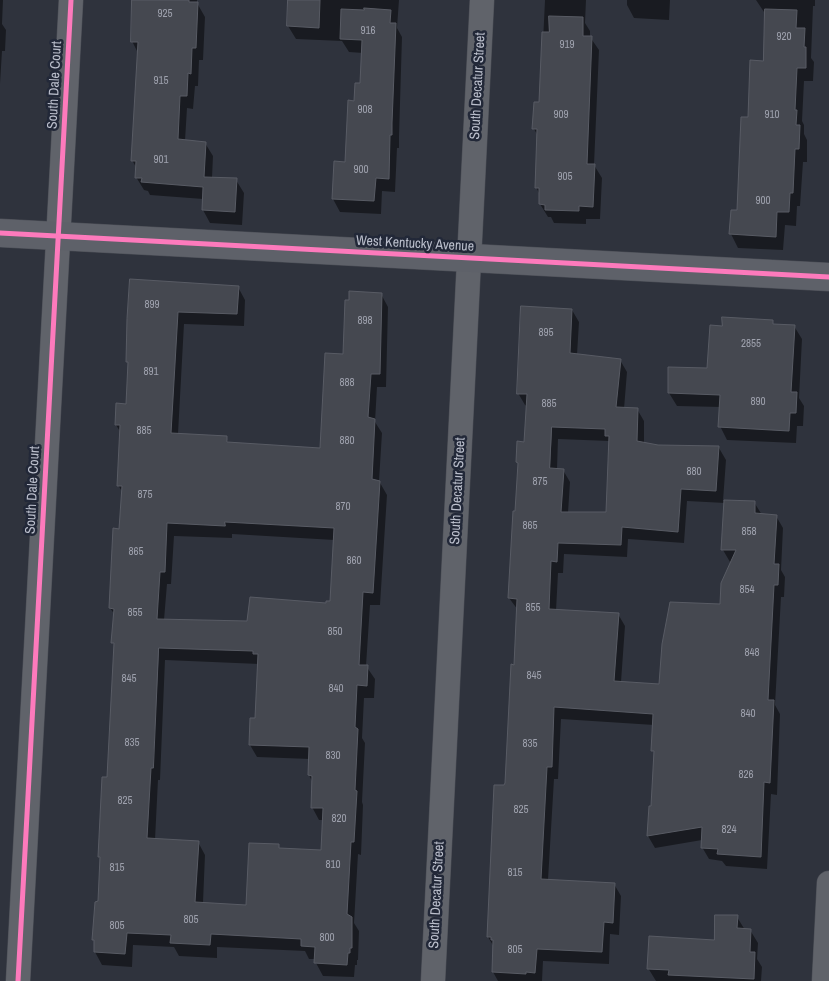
<!DOCTYPE html>
<html>
<head>
<meta charset="utf-8">
<style>
	body { margin:0 }
	canvas { display:block; background:#2f333d }
</style>
</head>
<body>
<canvas width="829" height="981"></canvas>
<script>
const g = document.querySelector('canvas').getContext('2d');
g.lineJoin = 'round';
function fill(path, color) { g.fillStyle = color; g.fill(path, 'evenodd'); }
function strokePath(path, color, width, dash) { g.strokeStyle = color; g.lineWidth = width; g.lineCap = dash ? 'butt' : 'round'; g.setLineDash(dash || []); g.stroke(path); }
function label(font, color, halo, rows, align = 'center') {
  g.font = font + ' "Archivo Narrow",sans-serif'; g.lineWidth = 5; g.setLineDash([]); g.textBaseline = 'middle'; g.strokeStyle = halo; g.fillStyle = color; for (const [text, x, y, turn = 0] of rows) {
    g.save(); g.translate(x, y); g.rotate((+turn || 0) * Math.PI / 180); g.textAlign = isNaN(turn) ? turn : align; if (halo) g.strokeText(text, 0, 0); g.fillText(text, 0, 0); g.restore();
  }
}
fill(new Path2D(`
	M0 0H3L2 24 6 30 5 51H2L0 84Z
	M133 0H197V3L205 17 203 60H199L198 86H195L193 109 187 108 185 141 205 143 213 156 212 178 236 180 244 193 242 225 210 223 203 210V199L150 195 148 191 144 190 136 177 137 169 132 160 138 53 132 41Z
	M289 0H399L397 28 402 37 399 137V148H397L395 192 382 191 381 214 340 212 333 199 335 163H346L355 102 361 84 363 53 349 52 342 41 296 39 288 26Z
	M545 0H586L585 23 590 31V37L599 50 594 165 602 178 600 219H586V224L554 223 551 217H548L540 204V195L536 187 538 136 534 129 540 104Z
	M627 0H670L669 20 634 18 627 5Z
	M756 0H815V6H813L811 58 814 62 813 81H804L802 121 804 125V134L807 140V162H803L800 206H797L796 226 785 225 783 250 738 248 731 234 738 211 749 118 764 62 766 15Z
	M238 287 245 300 244 326 184 324 178 434 226 438 229 443 321 449 345 355 381 294 388 307 386 387H377L375 422 382 433 379 481 387 495 380 605H370L366 666 375 679 374 698H364L362 738 365 743 362 802 363 805 361 855 358 854 354 923 359 931 358 960H357V965H355L354 977 323 976 316 963V959H309L305 951 217 947V958L179 956 174 947 133 945 132 967 102 965 95 952V943L94 939 99 902 101 860 99 857 108 778 115 647 113 642 115 615 110 608 121 530 123 493 118 485 121 433 116 425 127 405 129 364 128 362V319ZM232 534 334 540 331 602 248 622 164 620 167 584H171L174 536 232 538ZM165 660 259 664 256 719 250 745 257 757 310 759 309 775 313 783 312 807 319 820H324L322 851 280 849 278 845 247 906 203 903 205 855 198 842 155 840 158 780H160Z
	M572 310 579 322 577 355 620 360 627 372 624 409H637L644 421V444L658 446 719 448 726 460 723 501 754 502 762 515 776 516 783 528 781 570 785 577 784 597H781L775 705 780 714 777 795 771 794 767 869 726 866 722 861 709 859 702 847V840L655 848 648 836 650 808H652L655 754 653 750 654 725 561 719 558 779H554L548 880 614 884 621 896 619 935 610 934 609 964 543 961 542 981H498L493 972 494 947 488 937 504 786 506 784 515 666 518 610 509 598 516 513 519 465 517 462 526 443 527 406 525 405 518 393ZM558 439 609 441 607 514 568 513 570 482 563 470 557 469ZM687 501 725 503 723 550 730 562H732L721 605 661 685 621 682 625 626 618 614 556 611 558 573H563L564 554 627 557 628 539 684 543Z
	M772 322 774 325 794 326 802 339 799 398 804 406 803 426H797L796 443 727 440 720 426 721 407 677 406 669 393 708 370 723 327Z
	M737 917 745 930H750L758 943 757 959 762 967 761 981H656L648 968 715 941Z`), '#0007');
const building = new Path2D(`
	M132 0H189V2H198L196 48H192L191 74 188 73 187 96H180L178 139 206 142 204 177 237 178 235 212 202 210 203 187 141 182 142 178H135L136 161H131L138 42H131Z
	M288 0H320L319 28 287 26Z
	M364 8 391 10 390 23H396L392 123V135H390L389 179 376 178 374 201 332 199 334 161 345 162 348 100 354 101 355 83H360L362 40 340 39 341 9 364 10Z
	M765 9 797 10 796 28H805L804 47H806V68H797L795 110H797L796 125H800L799 149H795L793 193H790L789 212H777L776 237 729 234 731 210H737L741 117H748L750 60 763 61Z
	M549 16 583 17V36H592L587 164H595L593 207 579 206V211L545 210V205L539 204V188H535L537 129H532L534 102H539L542 32H549Z
	M130 279 239 286 237 314 178 312 171 433 227 436V442L320 448 325 353 343 354 345 300H349V291L382 293 380 374H371L368 417 375 419 372 479 380 481 373 593 363 592 359 665H368L367 686 357 685 355 727 358 729 355 790 357 791 354 842H351L347 914 352 917V948H350V953H348L347 965 314 963 315 947 301 946V939L211 934 210 945 170 943 171 935 127 933 125 954 94 952V940H92L95 902 98 901 100 857H98L102 777H107L114 643H111L114 609 109 608 113 528 119 529 122 486H117L120 425H115L116 403 126 404 128 362H126L127 319ZM225 522 334 528 330 601H326V603L250 597 247 621 157 619 160 572H165L167 523 225 526ZM159 648 253 651V654H258L255 718H250L249 745 309 747 308 775 312 776 311 808H323L321 850 279 848V844L249 843 246 905 195 902 199 841 147 838 151 768H153Z
	M521 306 572 309 570 353 621 359 616 407 638 408 637 441 658 445 719 446 716 491 681 489 678 532 622 527 621 545 558 543 557 562 551 561 549 609 619 613 614 681 659 684 662 644 670 602 720 604 721 583 736 550H721L724 500 755 501V513L777 515 774 564H779L778 585H774L768 700H774L770 783 764 782 761 857 717 854 718 849 701 848 702 827 647 836 649 806H651L654 751H651L653 714 554 707 552 767H547L541 879 615 883 613 923 604 922 602 952 537 949 535 973 526 972V974L492 972 493 940H491V937H487L494 785H504L505 783 511 664 514 665 517 599 508 598 513 511H515L518 463 516 462 517 441 524 442 527 394H517ZM552 427 605 429V436H609L606 512H561L564 469 550 468Z
	M722 317 773 320V324L795 325 791 392H797L796 413H790L789 431 718 427 720 395 668 393V367L707 368 710 325 722 326Z
	M715 915H738L737 928 751 929 750 952H755L754 979 668 975 669 970 647 969 649 936 714 940Z`);
fill(building, '#454850');
strokePath(building, '#585b64', 1);
const street = new Path2D(`
	M18 981 71 0
	M433 981 482 0
	M824 981 829 883`);
const secondary = new Path2D(`
	M0 233 829 277`);
strokePath(street, '#4b4e56', 25);
strokePath(secondary, '#4b4e56', 29);
strokePath(street, '#60636a', 24);
strokePath(secondary, '#5e6169', 28);
strokePath(new Path2D(`
	M0 233 829 277
	M18 981 71 0`), '#fd7abc', 5);
label('11px', '#9ea1ad', null, [
	["925",165,14],
	["916",368,31],
	["920",784,37],
	["919",567,45],
	["915",161,81],
	["908",365,110],
	["909",561,115],
	["910",772,115],
	["901",161,160],
	["900",361,170],
	["905",565,177],
	["900",763,201],
	["899",152,305],
	["898",365,321],
	["895",546,333],
	["2855",751,344],
	["891",151,372],
	["888",347,383],
	["890",758,402],
	["885",549,404],
	["885",144,431],
	["880",347,441],
	["880",694,472],
	["875",540,482],
	["875",145,495],
	["870",343,507],
	["865",530,526],
	["858",749,532],
	["865",136,552],
	["860",354,561],
	["854",747,590],
	["855",533,608],
	["855",135,613],
	["850",335,632],
	["848",752,653],
	["845",534,676],
	["845",129,679],
	["840",336,689],
	["840",748,714],
	["835",132,743],
	["835",530,744],
	["830",333,756],
	["826",746,775],
	["825",125,801],
	["825",521,810],
	["820",339,819],
	["824",729,830],
	["810",333,865],
	["815",117,868],
	["815",515,873],
	["805",191,920],
	["805",117,926],
	["800",327,938],
	["805",515,950]
]);
label('14px', '#bbbfcc', '#222838', [
	["South Dale Court",55,85,-87],
	["South Decatur Street",478,86,-87],
	["West Kentucky Avenue",415,244,3],
	["South Dale Court",33,490,-87],
	["South Decatur Street",458,491,-87],
	["South Decatur Street",437,895,-87]
]);
</script>
</body>
</html>
